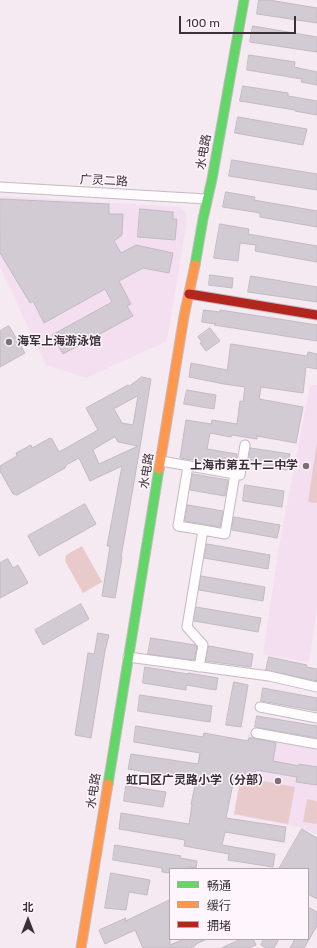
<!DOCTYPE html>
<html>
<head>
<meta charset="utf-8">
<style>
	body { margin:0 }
	#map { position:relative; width:317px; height:948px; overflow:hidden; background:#f5e9f2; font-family:Rubik,"Noto Sans SC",sans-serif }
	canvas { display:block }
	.legend { position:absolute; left:169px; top:868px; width:140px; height:72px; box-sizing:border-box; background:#fff5fd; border:1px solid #b0a7ae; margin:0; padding:5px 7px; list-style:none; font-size:12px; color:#3a3138 }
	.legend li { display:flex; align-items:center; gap:8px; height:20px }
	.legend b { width:20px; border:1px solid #b0a7ae }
	.north { position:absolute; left:8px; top:900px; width:40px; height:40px; -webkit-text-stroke:3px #fff5fd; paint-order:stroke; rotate:0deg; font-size:11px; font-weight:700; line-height:16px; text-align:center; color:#3a3138 }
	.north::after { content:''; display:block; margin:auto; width:14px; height:18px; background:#3a3138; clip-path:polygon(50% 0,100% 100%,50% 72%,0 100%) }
	.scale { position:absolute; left:179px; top:16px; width:117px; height:18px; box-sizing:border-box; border:2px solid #3a3138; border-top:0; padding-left:5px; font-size:12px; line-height:14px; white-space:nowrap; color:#3a3138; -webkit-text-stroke:3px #fff5fd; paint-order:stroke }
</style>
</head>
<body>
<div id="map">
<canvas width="317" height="948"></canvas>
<ul class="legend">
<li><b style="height:5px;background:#63d668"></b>畅通</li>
<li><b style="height:5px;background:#ff974d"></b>缓行</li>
<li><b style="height:5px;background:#b3261e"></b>拥堵</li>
</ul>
<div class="north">北</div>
<div class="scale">100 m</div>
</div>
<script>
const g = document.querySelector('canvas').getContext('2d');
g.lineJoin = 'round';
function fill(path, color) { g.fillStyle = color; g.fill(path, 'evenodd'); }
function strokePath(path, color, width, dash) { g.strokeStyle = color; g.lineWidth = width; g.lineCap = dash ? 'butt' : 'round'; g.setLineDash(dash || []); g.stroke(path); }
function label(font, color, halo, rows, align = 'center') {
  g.font = font + ' Rubik,"Noto Sans SC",sans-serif'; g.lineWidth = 3; g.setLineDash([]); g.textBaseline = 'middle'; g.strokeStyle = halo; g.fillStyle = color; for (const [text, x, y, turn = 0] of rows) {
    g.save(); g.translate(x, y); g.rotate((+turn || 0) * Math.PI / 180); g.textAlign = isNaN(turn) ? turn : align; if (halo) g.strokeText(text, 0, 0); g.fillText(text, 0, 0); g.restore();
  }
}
fill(new Path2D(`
	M0 196 179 207 185 212 187 220 167 341 86 378 46 365 0 267Z
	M310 385H317V607L309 662 263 654 279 546Z
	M248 734 317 747V832L316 834 298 827 233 815Z`), '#f4dff0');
fill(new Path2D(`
	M317 442V503L308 502Z
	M82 546 102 582 83 593 65 561 66 555Z
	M241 777 295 787 288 824 234 814Z
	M307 799 317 801V824L303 822Z`), '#e7cac9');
const building = new Path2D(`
	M259 0H269L317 8V23L257 14Z
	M253 26 317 37V52L250 42Z
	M249 55 295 62 294 67 317 72V85L301 82 302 79 247 70Z
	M243 86 288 93V96L317 101V115L295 111V110L240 101Z
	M238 117 307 129 303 145 235 133Z
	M232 160 317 174V190L229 176Z
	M226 192 255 197 254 200 317 211V227L260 217V213L223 207Z
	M0 199 109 204V214H123L122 235 114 241 121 253 136 245 173 253 169 273 143 268 119 281 131 304 127 306 133 316 63 354 52 335 112 302 105 289 44 323 33 301 30 303 0 253Z
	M140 209 173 212V219H177L175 240 138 237Z
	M220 224 249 229 248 234 317 246V262L255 251 256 245 240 243 238 261 214 258Z
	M210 275 233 278 232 288 209 285Z
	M251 276 317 287V302L248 292Z
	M204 310 220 312V310L317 325V341L214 325 216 324 202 322Z
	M9 326 25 353 0 367V331Z
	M210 328 220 341 206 351 200 343 202 342 198 337Z
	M231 344 307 356 308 352 317 354V369L306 367 303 393 261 387 259 399 303 407 296 443 257 436V439L232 435 231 437 210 433 207 449 237 454 235 467 180 458 186 420 211 424 212 420 237 424 240 401 243 402 245 387 224 384 189 377 191 363 227 370Z
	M142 377 151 379 139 453 121 557H122L115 598 102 596 110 546H107L122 466 90 481 79 458 66 465 65 468 17 495 13 494 0 471V466L17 456 16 453 31 445 32 448 50 438 52 439 59 452 98 430 86 408 128 385 129 386ZM138 396 133 425 122 423 114 409ZM115 437 118 442 138 446 99 464 93 450Z
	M187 390 216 395 214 409 184 404Z
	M251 448 290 454 287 470 248 464Z
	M193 474 228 480 225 496 190 490Z
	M245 485 284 491 282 507 243 501Z
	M85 504 96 524 39 556 28 536Z
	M188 505 223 511 220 527 185 521Z
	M234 517 280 525 277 538 232 530Z
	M207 544 270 555 268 569 204 558Z
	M8 559 13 568 18 565 28 583 0 598V563Z
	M201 576 265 587 263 601 199 590Z
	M81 604 89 619 43 645 35 630Z
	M196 607 261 618 258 632 194 621Z
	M98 633 109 635 105 651 91 738 75 735 88 653 94 654Z
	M151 638 195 645 197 647 194 660 148 654Z
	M209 646 253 654 251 667 206 661Z
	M269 657 307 665 306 667 317 669V681L266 670Z
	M145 667 188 674V673L218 678 216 690 186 685V690L143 683Z
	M234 682 248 685 241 727 226 725Z
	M263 688 317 698V711L261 701Z
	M140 695 212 706 210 722 138 711Z
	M257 716 317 726V738L255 727Z
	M136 726 203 737 204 733 248 741 249 738H253L276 743 273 761 299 766V764L317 767V785L296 782 297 777 256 770 254 777 235 774 226 818 286 827 284 842 225 832 222 845 275 854 273 867 228 860 229 854 184 846 185 840 119 829 121 813 189 824 192 805H191L196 780 128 769 131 754 198 764 200 753 134 742Z
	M126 786 166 792 163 807 124 801Z
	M302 829 317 838V899L308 894V869H279Z
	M115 845 181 856 180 858 197 861 196 868 188 867V869H170V873L162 872V868L113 860Z
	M111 873 150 880 147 895 129 892 126 910 105 908Z
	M170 900V945L184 939H207L196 944V945L191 948H143L135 930 105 944 99 930 126 918 125 921Z
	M308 907 317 912V926L304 948H290L295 939H308Z
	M241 939H253L256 945 248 948H222Z
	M264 939H279L274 948H266L261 945Z`);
fill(building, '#d2cbd3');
strokePath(building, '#c2bac3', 1);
const street = new Path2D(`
	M0 187 207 199
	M161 461 235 474
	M188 466 178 526 203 530
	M128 657 269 676 317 687
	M199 667 203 645 187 627 203 530 225 534 235 474 240 475 245 445
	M260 707 317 718
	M256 733 317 744`);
const fast = new Path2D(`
	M195 265 203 219 212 179 244 0
	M108 784 159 469`);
const slow = new Path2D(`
	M159 469 184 316 195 265
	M81 948 108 784`);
const jam = new Path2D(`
	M189 294 317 315`);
strokePath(street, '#c4bac2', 11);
strokePath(fast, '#c4bac2', 11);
strokePath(slow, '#c4bac2', 11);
strokePath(jam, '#c4bac2', 11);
strokePath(street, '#fefcfd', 9);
strokePath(fast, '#63d668', 9);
strokePath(slow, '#ff974d', 9);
strokePath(jam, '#b3261e', 9);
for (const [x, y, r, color] of [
	[9,342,4,"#7b7179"],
	[306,466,4,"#7b7179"],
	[278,781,4,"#7b7179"]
]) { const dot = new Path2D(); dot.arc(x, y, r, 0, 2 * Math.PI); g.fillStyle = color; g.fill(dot); strokePath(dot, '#fff5fd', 1.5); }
label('12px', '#3a3138', '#fff5fd', [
	["水电路",204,152,-80],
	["广灵二路",104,181,3],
	["水电路",147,471,-81],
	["水电路",94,791,-81]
]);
label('bold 12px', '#3a3138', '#fff5fd', [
	["海军上海游泳馆",17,342,"left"],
	["上海市第五十二中学",298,466],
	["虹口区广灵路小学（分部）",270,781]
], 'right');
</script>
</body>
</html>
